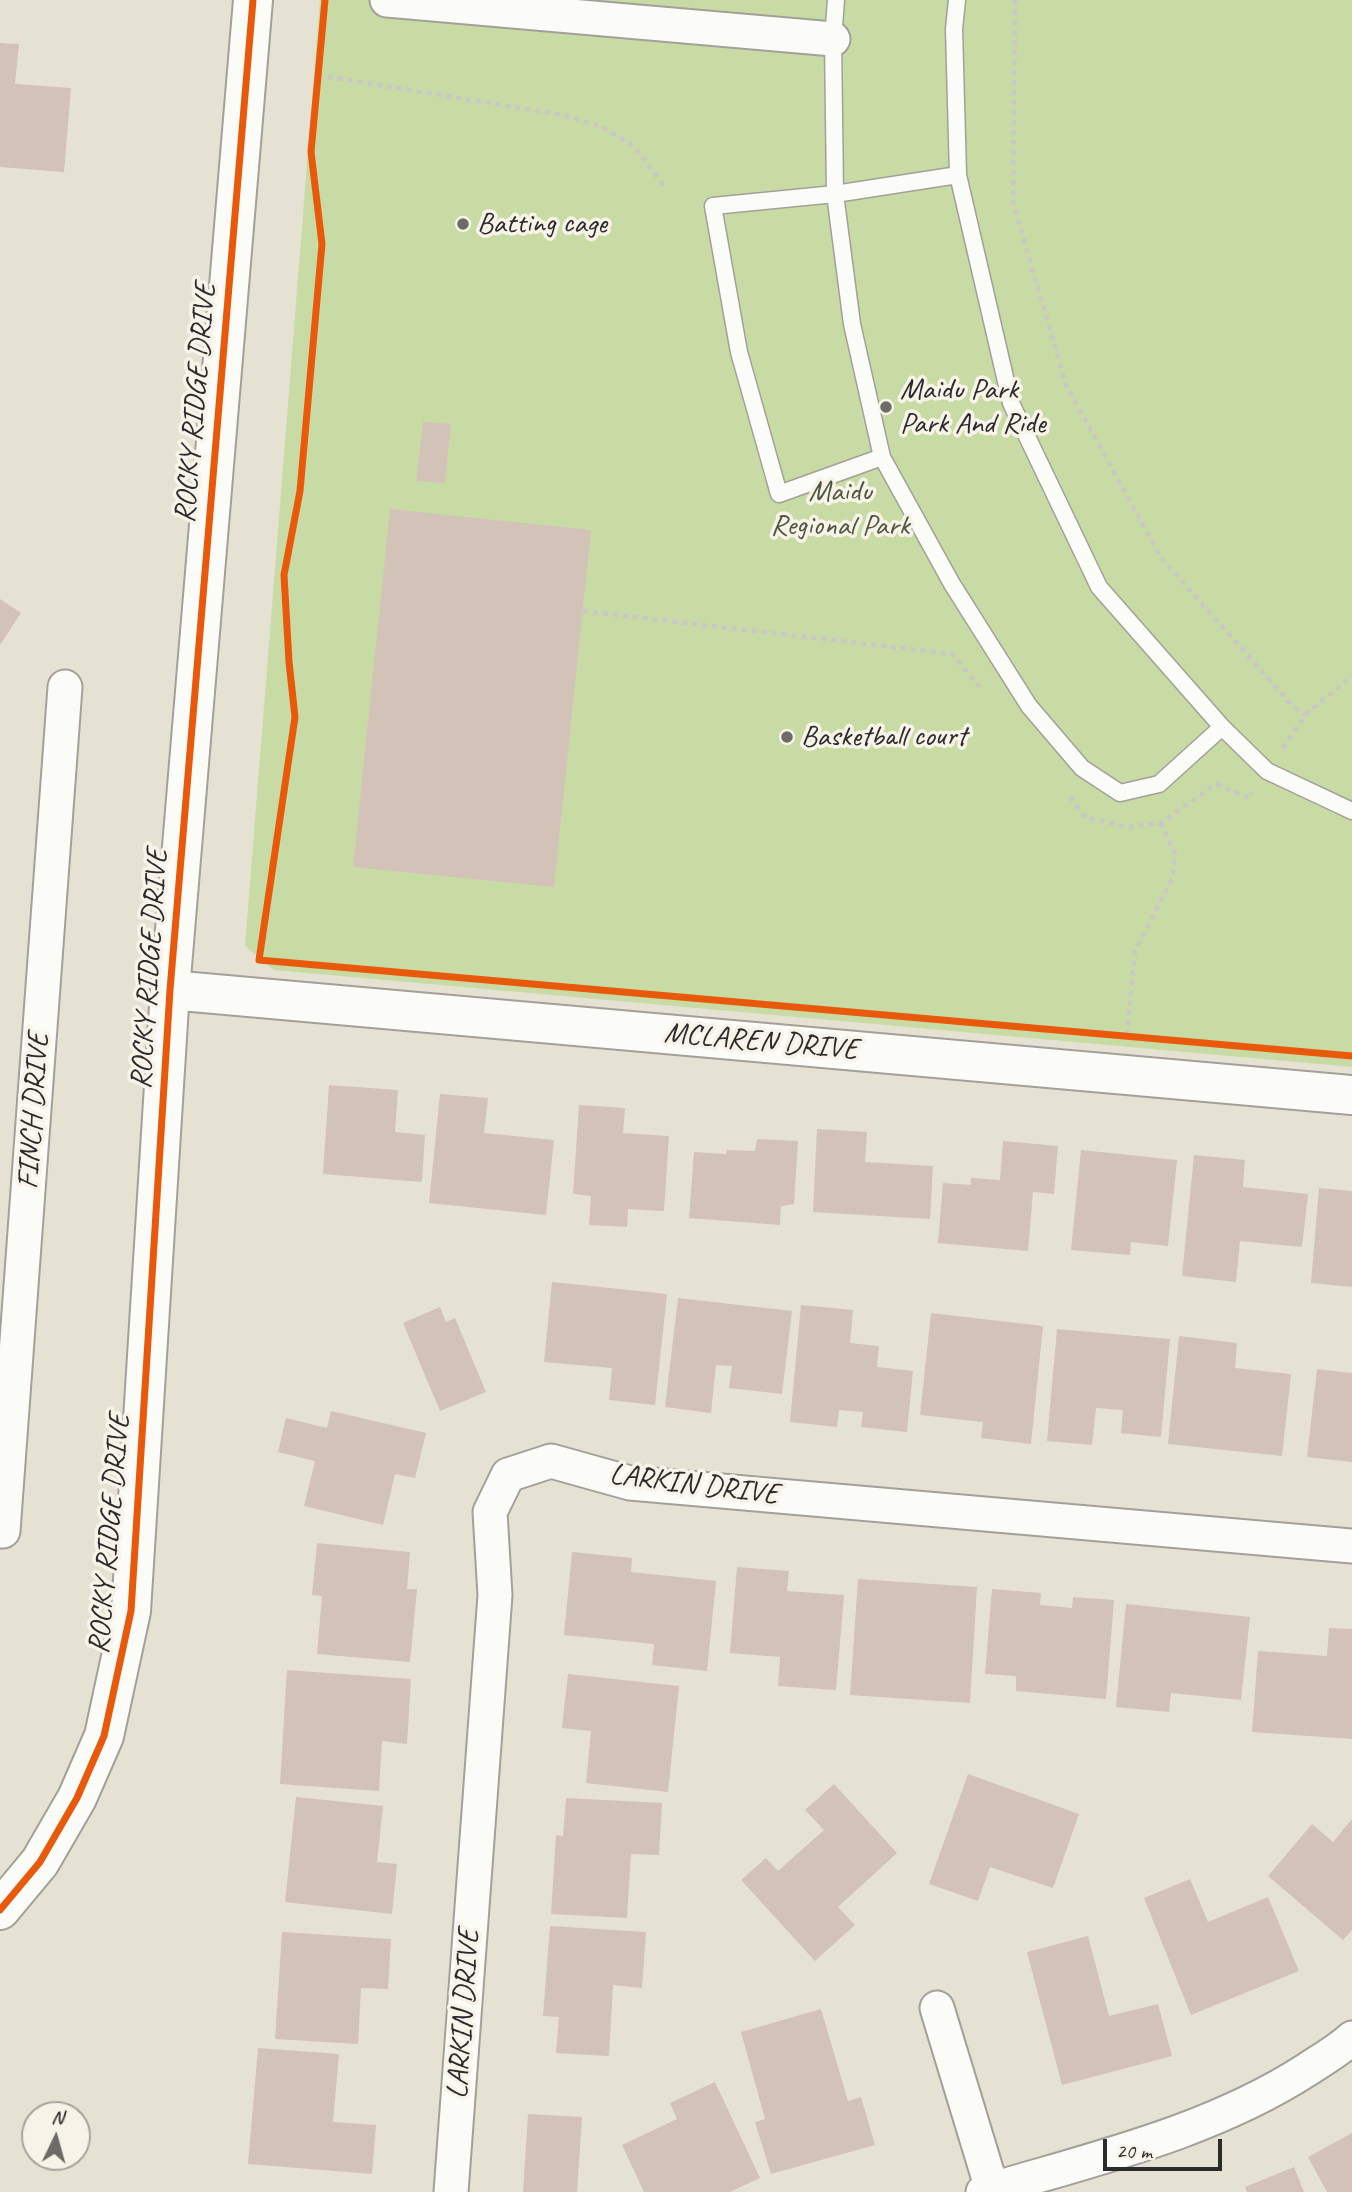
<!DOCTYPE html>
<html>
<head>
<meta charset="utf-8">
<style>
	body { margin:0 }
	#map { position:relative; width:1352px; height:2192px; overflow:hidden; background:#e6e2d3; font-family:Caveat,sans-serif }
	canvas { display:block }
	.north { position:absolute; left:21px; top:2101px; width:70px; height:70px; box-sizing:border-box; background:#f7f3e8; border:2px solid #a5a39c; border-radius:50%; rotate:5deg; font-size:19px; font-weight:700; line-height:28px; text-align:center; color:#2b2b2b }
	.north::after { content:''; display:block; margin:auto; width:24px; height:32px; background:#6c6b66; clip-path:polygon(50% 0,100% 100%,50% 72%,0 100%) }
	.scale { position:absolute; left:1103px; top:2139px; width:119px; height:32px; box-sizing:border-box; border:4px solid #2b2b2b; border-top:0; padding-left:9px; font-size:21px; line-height:24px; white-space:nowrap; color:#2b2b2b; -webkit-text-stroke:5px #f7f3e8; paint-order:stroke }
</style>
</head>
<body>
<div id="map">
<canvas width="1352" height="2192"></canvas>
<div class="north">N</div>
<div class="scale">20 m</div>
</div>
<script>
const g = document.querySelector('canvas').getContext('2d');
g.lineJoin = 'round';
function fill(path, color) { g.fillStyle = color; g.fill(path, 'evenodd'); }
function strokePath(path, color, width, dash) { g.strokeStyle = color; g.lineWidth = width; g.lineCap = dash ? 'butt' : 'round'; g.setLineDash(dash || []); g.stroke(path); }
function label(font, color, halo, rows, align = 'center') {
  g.font = font + ' Caveat,sans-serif'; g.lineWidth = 7; g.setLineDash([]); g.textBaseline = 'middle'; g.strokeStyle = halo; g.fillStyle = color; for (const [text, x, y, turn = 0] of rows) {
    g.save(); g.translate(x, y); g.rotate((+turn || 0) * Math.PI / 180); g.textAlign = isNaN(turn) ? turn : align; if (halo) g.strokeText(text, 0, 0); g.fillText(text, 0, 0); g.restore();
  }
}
fill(new Path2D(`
	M320 0H1352V1067L274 970 245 946Z`), '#c9dba4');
fill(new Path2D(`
	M0 43 19 44 15 84 71 88 64 172 0 167Z
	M423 422 451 424 445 483 416 481Z
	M390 509 591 530 554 887 353 867Z
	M0 599 21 613 0 645Z
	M329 1085 398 1090 395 1132 425 1135 422 1182 323 1174Z
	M440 1094 488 1098 484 1133 554 1140 546 1215 429 1203Z
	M579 1105 625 1108 623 1133 669 1136 664 1211 628 1209 627 1227 589 1225 591 1196 573 1194Z
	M817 1129 867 1132 865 1162 933 1166 930 1219 813 1212Z
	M757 1139 798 1141 794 1204 781 1206 780 1225 689 1218 694 1152 726 1154 727 1150 755 1151Z
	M1003 1141 1058 1146 1054 1194 1033 1192 1028 1251 938 1243 943 1183 971 1185V1178L1000 1180Z
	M1081 1150 1177 1160 1168 1246 1131 1242 1130 1255 1071 1250Z
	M1194 1155 1245 1160 1243 1187 1308 1194 1302 1247 1240 1241 1236 1282 1182 1276Z
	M1319 1188 1352 1191V1287L1311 1283Z
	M552 1282 667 1294 655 1405 609 1400 612 1368 544 1362Z
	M678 1298 792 1311 782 1394 729 1388 732 1366 716 1365 711 1413 665 1407Z
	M801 1305 853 1310 850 1343 879 1346 877 1367 913 1371 907 1432 861 1427 863 1412 839 1410 837 1427 790 1422Z
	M440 1307 446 1322 455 1318 486 1392 440 1411 403 1323Z
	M931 1313 1043 1326 1031 1444 981 1438 983 1422 920 1415Z
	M1057 1329 1170 1339 1161 1437 1121 1433 1123 1410 1096 1408 1092 1445 1047 1441Z
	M1179 1336 1237 1343 1235 1368 1291 1374 1282 1456 1168 1444Z
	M1317 1369 1352 1373V1462L1307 1457Z
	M331 1411 426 1433 415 1478 395 1474 383 1525 304 1506 315 1461 278 1452 286 1418 327 1428Z
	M317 1543 410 1552 407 1589H417L410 1662 317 1654 322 1596 312 1595Z
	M572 1552 632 1558 631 1572 716 1581 707 1671 652 1665 654 1644 564 1635Z
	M737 1567 789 1571 787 1591 844 1595 836 1690 778 1686 780 1657 730 1653Z
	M858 1579 977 1587 970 1703 850 1695Z
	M992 1589 1041 1593 1040 1605 1072 1608 1073 1597 1114 1600 1106 1699 1016 1691V1676L985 1674Z
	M1126 1604 1250 1617 1241 1700 1171 1693 1169 1712 1116 1707Z
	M1329 1628 1352 1629V1739L1252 1732 1258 1651 1327 1656Z
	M287 1670 411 1679 407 1744 382 1741 379 1791 280 1784Z
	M568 1674 679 1686 668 1792 586 1783 591 1731 562 1728Z
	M968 1774 1079 1814 1053 1888 990 1867 978 1901 929 1884Z
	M834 1784 897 1853 838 1907 855 1925 815 1961 741 1880 766 1858 778 1871 824 1830 805 1810Z
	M296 1797 383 1806 377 1862 397 1864 392 1914 285 1902Z
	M566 1798 662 1803 659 1855 631 1854 627 1918 551 1914 556 1835 563 1836Z
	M1352 1819V1930L1343 1940 1268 1876 1312 1824 1333 1842Z
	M1190 1879 1208 1922 1268 1897 1299 1971 1191 2015 1144 1898Z
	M550 1926 646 1932 642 1988 613 1985 609 2056 556 2053 559 2017 543 2016Z
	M282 1932 391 1939 388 1989 361 1988 358 2044 275 2039Z
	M1088 1936 1109 2016 1158 2004 1172 2056 1062 2085 1027 1952Z
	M821 2009 848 2101 861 2097 875 2145 771 2174 755 2122 765 2119 741 2032Z
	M258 2048 339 2054 333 2122 376 2125 372 2174 248 2164Z
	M715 2082 760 2178 730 2192H644L622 2145 677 2119 670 2103Z
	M528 2114 582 2117 577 2192H523Z
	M1352 2133V2192H1327L1308 2157Z
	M1294 2167 1304 2192H1247L1245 2187Z`), '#d3c2b8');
const service = new Path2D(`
	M836 0 833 39 835 194 958 175
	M957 0 954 29 958 175 1011 403 1099 587 1222 727 1267 771 1352 811
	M882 457 779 494 739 352 713 206 835 194 852 324 882 457 952 584 1029 706 1082 768 1120 793 1159 784 1222 727`);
const minor = new Path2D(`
	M387 0 833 39
	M0 1531H3L65 687
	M937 2008 992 2189
	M451 2192 495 1595 490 1512 508 1475 551 1461 630 1483 1352 1546
	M983 2192C1093 2159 1211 2132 1308 2069 1323 2059 1339 2050 1352 2038`);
const tertiary = new Path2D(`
	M170 990 1352 1095`);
const secondary = new Path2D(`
	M0 1910 40 1862 77 1798 104 1736 131 1611 170 990 253 0`);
strokePath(service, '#a2a098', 19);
strokePath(minor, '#a2a098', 37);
strokePath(tertiary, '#a2a098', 42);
strokePath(secondary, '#a2a098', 42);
strokePath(new Path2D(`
	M1015 0 1013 202 1066 385 1161 558 1294 707 1305 715
	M318 75 563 115 600 126 634 146 665 187
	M583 611 952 654 982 690
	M1283 748 1305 715 1352 676
	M1070 797 1085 817 1127 827 1161 823 1216 784 1249 798 1252 793
	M1127 1035 1135 951 1172 879 1175 854 1161 823`), '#c9c8c5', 4.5, [5, 5]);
strokePath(service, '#fbfbf8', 16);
strokePath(minor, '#fbfbf8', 33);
strokePath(tertiary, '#fbfbf8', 38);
strokePath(secondary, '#fbfbf8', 38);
strokePath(new Path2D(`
	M325 0 311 152 322 244 300 491 284 575 289 662 295 717 259 960 1352 1056
	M0 1910 40 1862 77 1798 104 1736 131 1611 170 990 253 0`), '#e8590c', 7);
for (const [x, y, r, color] of [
	[463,224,7,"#6c6b66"],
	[886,407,7,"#6c6b66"],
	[787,737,7,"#6c6b66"]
]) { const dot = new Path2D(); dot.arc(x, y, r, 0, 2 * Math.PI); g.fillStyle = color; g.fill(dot); strokePath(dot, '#f7f3e8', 2.5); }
label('30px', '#2b2b2b', '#f7f3e8', [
	["Batting cage",477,224],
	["Maidu Park",900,390],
	["Park And Ride",900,424],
	["Basketball court",801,737]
], 'left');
label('30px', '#2b2b2b', '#f7f3e8', [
	["ROCKY RIDGE DRIVE",196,403,-85],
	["ROCKY RIDGE DRIVE",150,969,-86],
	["MCLAREN DRIVE",761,1042,5],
	["FINCH DRIVE",34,1111,-86],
	["LARKIN DRIVE",694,1485,7],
	["ROCKY RIDGE DRIVE",110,1534,-85],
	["LARKIN DRIVE",464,2014,-86]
]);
label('30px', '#4d5640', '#f7f3e8', [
	["Maidu",840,492],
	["Regional Park",840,526]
]);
</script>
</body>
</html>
